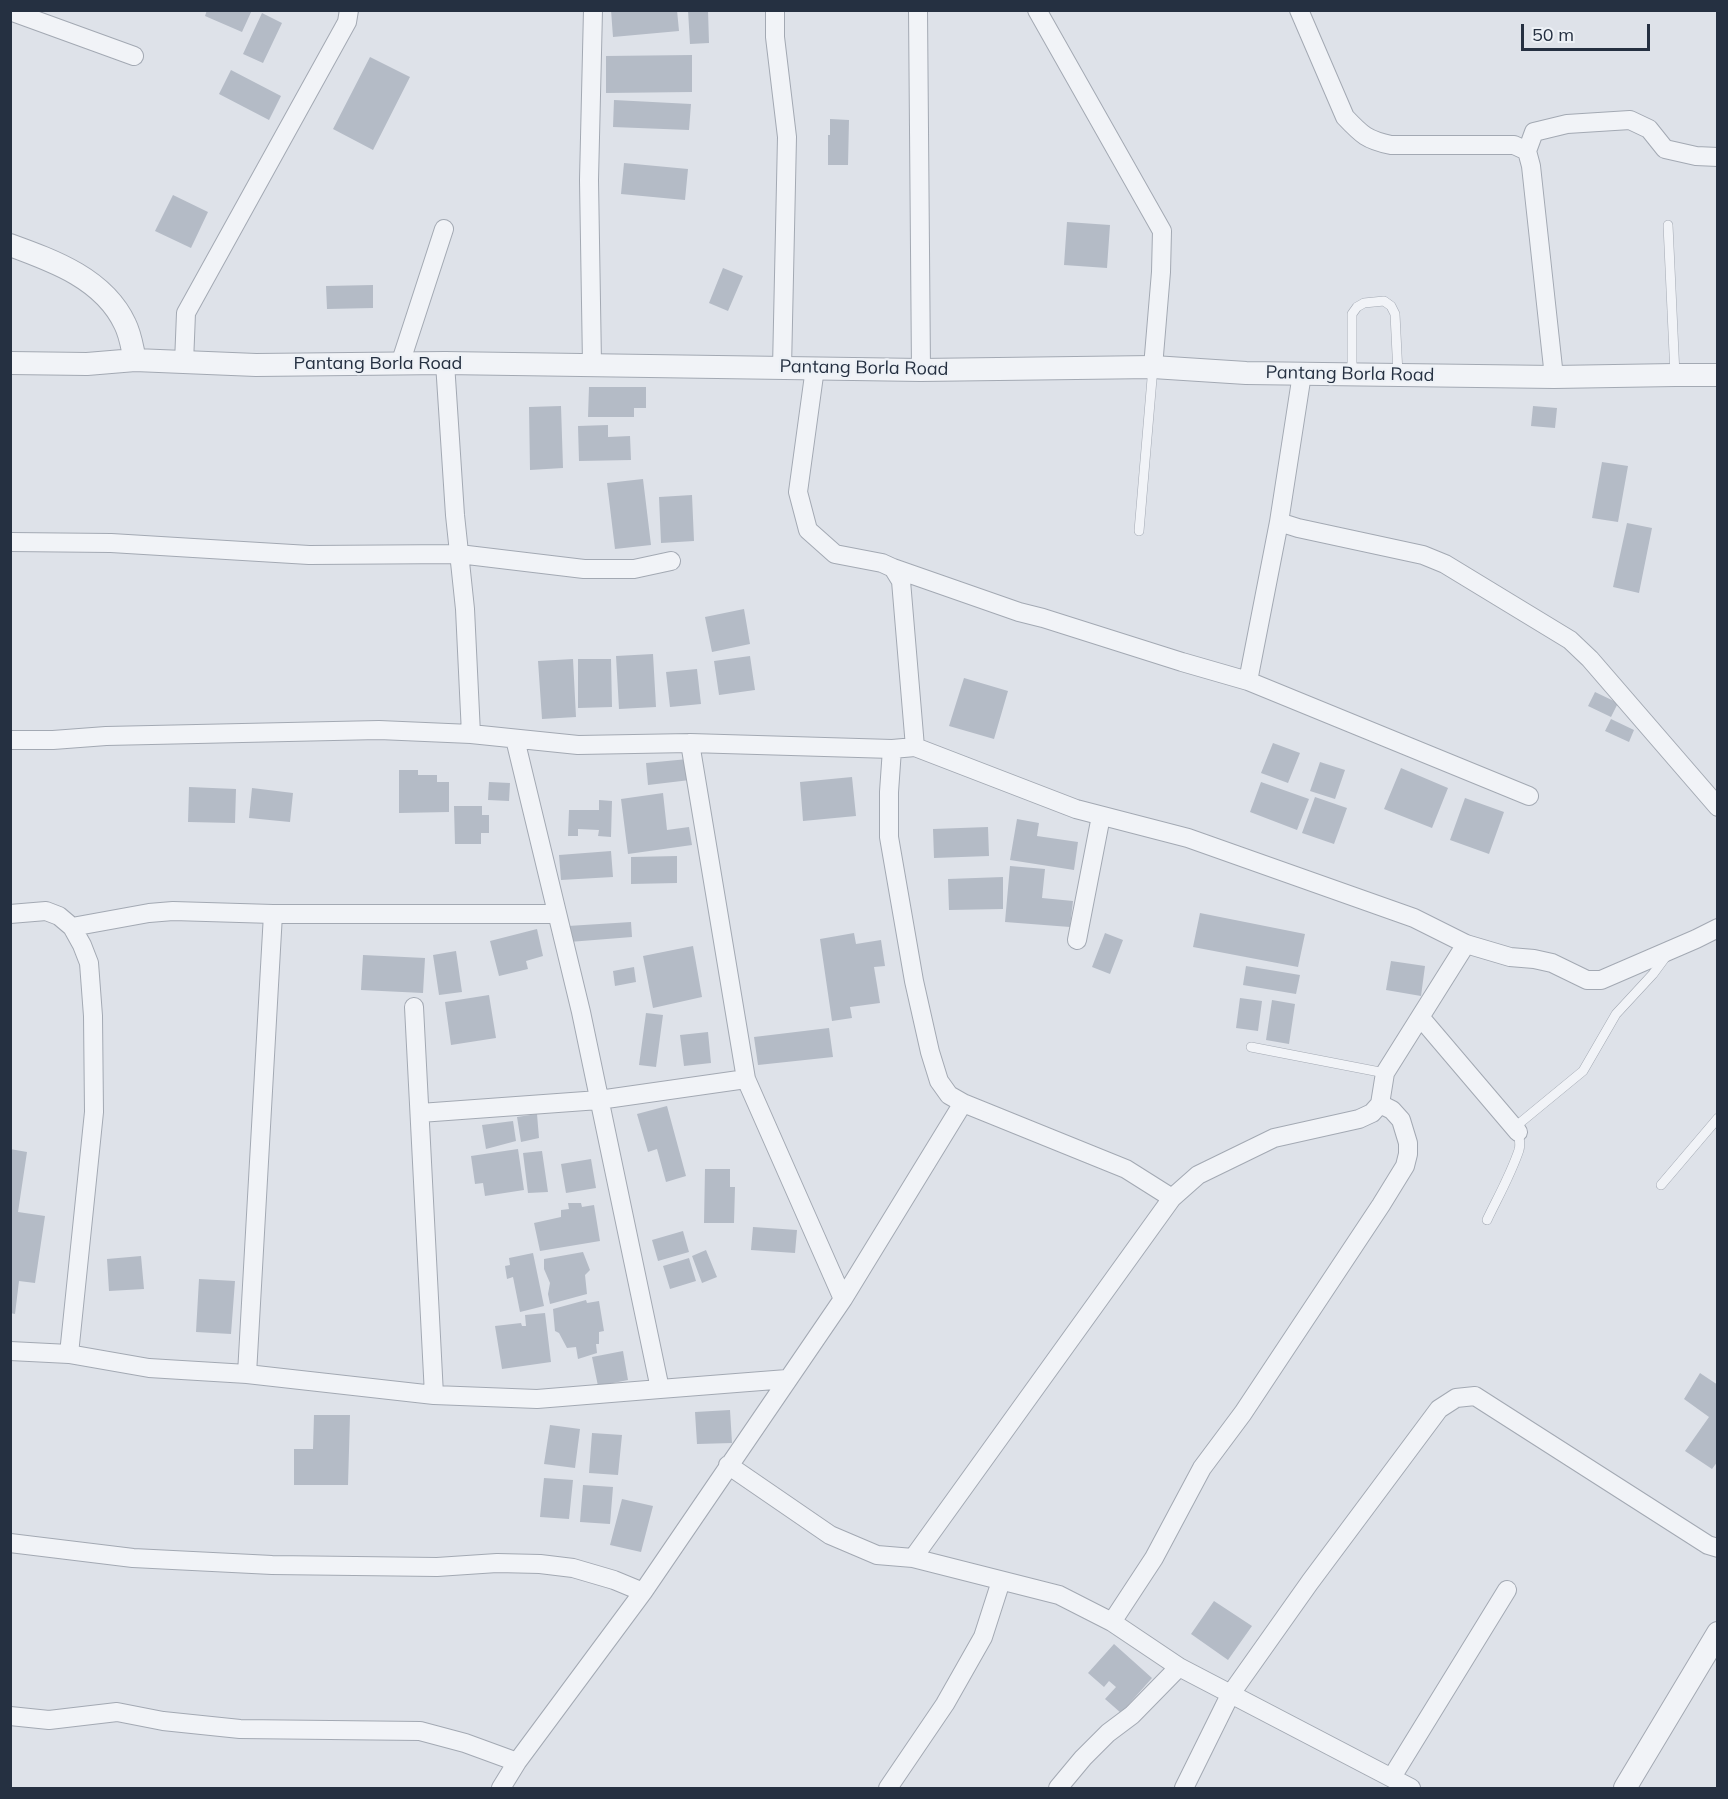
<!DOCTYPE html>
<html>
<head>
<meta charset="utf-8">
<style>
	body { margin:0 }
	#map { position:relative; width:1728px; height:1799px; overflow:hidden; background:#dee2e9; font-family:Mulish,sans-serif }
	canvas { display:block }
	.frame { position:absolute; inset:0; border:12px solid #253041; pointer-events:none }
	.scale { position:absolute; left:1521px; top:24px; width:129px; height:27px; box-sizing:border-box; border:3px solid #253041; border-top:0; padding-left:8px; font-size:18px; line-height:21px; white-space:nowrap; color:#253041; -webkit-text-stroke:4px #edf1f6; paint-order:stroke }
</style>
</head>
<body>
<div id="map">
<canvas width="1728" height="1799"></canvas>
<div class="frame"></div>
<div class="scale">50 m</div>
</div>
<script>
const g = document.querySelector('canvas').getContext('2d');
g.lineJoin = 'round';
function fill(path, color) { g.fillStyle = color; g.fill(path, 'evenodd'); }
function strokePath(path, color, width, dash) { g.strokeStyle = color; g.lineWidth = width; g.lineCap = dash ? 'butt' : 'round'; g.setLineDash(dash || []); g.stroke(path); }
function label(font, color, halo, rows, align = 'center') {
  g.font = font + ' Mulish,sans-serif'; g.lineWidth = 4.5; g.setLineDash([]); g.textBaseline = 'middle'; g.strokeStyle = halo; g.fillStyle = color; for (const [text, x, y, turn = 0] of rows) {
    g.save(); g.translate(x, y); g.rotate((+turn || 0) * Math.PI / 180); g.textAlign = isNaN(turn) ? turn : align; if (halo) g.strokeText(text, 0, 0); g.fillText(text, 0, 0); g.restore();
  }
}
fill(new Path2D(`
	M207 10H252L242 32 205 16Z
	M611 10H677L679 31 613 37Z
	M688 10H708L709 43 690 44Z
	M262 13 282 23 263 63 243 54Z
	M692 55V92L606 93V56Z
	M370 57 410 77 373 150 333 129Z
	M231 70 281 96 269 120 219 94Z
	M614 100 691 104 689 130 613 127Z
	M830 119 849 120 848 165H828V135H830Z
	M624 163 688 169 685 200 621 194Z
	M173 195 208 212 191 248 155 231Z
	M1067 222 1110 225 1107 268 1064 265Z
	M723 268 743 276 728 311 709 303Z
	M373 285V308L327 309 326 286Z
	M589 387H646V408H634V417H588Z
	M561 406 563 468 530 470 529 407Z
	M1533 406 1557 408 1555 428 1531 426Z
	M608 425V437L630 436 631 460 579 461 578 426Z
	M1602 462 1628 466 1618 522 1592 518Z
	M643 479 651 545 615 549 607 483Z
	M692 495 694 541 661 543 659 497Z
	M1627 523 1652 528 1639 593 1613 587Z
	M744 609 750 644 712 652 705 617Z
	M653 654 656 707 619 709 616 656Z
	M750 656 755 690 719 695 714 661Z
	M573 659 576 717 542 719 538 661Z
	M578 659H611L612 707 578 708Z
	M697 669 701 704 670 707 666 672Z
	M964 678 1008 691 994 739 949 726Z
	M1595 692 1618 703 1611 717 1588 706Z
	M1611 719 1634 730 1629 742 1605 731Z
	M1273 743 1300 753 1288 783 1261 773Z
	M688 759 690 780 648 785 646 763Z
	M1320 762 1345 770 1335 799 1310 791Z
	M1401 768 1448 788 1432 828 1384 809Z
	M399 770H418V775H437V782H449V812L399 813Z
	M852 777 856 816 803 821 800 782Z
	M489 782 510 783 509 801 488 800Z
	M1261 782 1309 799 1297 830 1250 812Z
	M189 787 236 789 235 823 188 822Z
	M252 788 293 793 290 822 249 818Z
	M663 793 667 830 689 827 692 845 628 854 621 799Z
	M1315 797 1347 808 1334 844 1302 833Z
	M1465 798 1504 812 1489 854 1450 840Z
	M599 800 612 801 611 837 598 836 599 830 578 829V836H568L569 810H599Z
	M454 806H482V815H489V833H481V844H455Z
	M1017 819 1039 823 1037 836 1078 842 1074 870 1010 860Z
	M988 827 989 856 934 858 933 829Z
	M611 851 613 877 561 880 559 855Z
	M677 856V883L631 884V857Z
	M1010 866 1045 869 1042 898 1073 901 1070 927 1005 922Z
	M1003 877V909L949 910 948 879Z
	M1200 913 1305 934 1298 967 1193 947Z
	M631 922 632 937 569 942 568 926Z
	M537 929 543 956 526 961 528 969 499 976 490 941Z
	M854 933 856 944 881 940 885 966 874 967 880 1003 850 1007 852 1018 832 1021 820 939Z
	M1105 933 1123 940 1110 974 1092 967Z
	M693 946 702 997 653 1008 643 956Z
	M456 951 462 992 439 995 433 955Z
	M363 955 425 958 423 993 361 990Z
	M1391 961 1425 966 1421 996 1386 990Z
	M1246 966 1300 975 1296 994 1243 985Z
	M634 967 636 982 615 986 613 971Z
	M489 995 496 1038 451 1045 445 1002Z
	M1240 998 1262 1001 1258 1031 1236 1028Z
	M1272 1000 1295 1004 1289 1044 1266 1040Z
	M646 1013 663 1015 656 1067 639 1065Z
	M829 1028 833 1057 758 1065 754 1037Z
	M708 1032 711 1063 684 1066 680 1035Z
	M667 1106 686 1176 666 1182 657 1149 648 1152 637 1114Z
	M537 1114 539 1138 521 1142 517 1117Z
	M513 1121 516 1141 486 1149 482 1125Z
	M10 1149 27 1152 18 1212 45 1216 35 1283 19 1281 15 1314 10 1313Z
	M518 1149 524 1190 485 1196 483 1183 475 1184 471 1156Z
	M542 1151 548 1192 528 1193 523 1153Z
	M591 1159 596 1188 566 1193 561 1164Z
	M705 1169H730V1187H735L734 1223H704Z
	M568 1203H581L582 1207 594 1205 600 1241 540 1251 534 1223 561 1217V1210L569 1209Z
	M753 1227 797 1230 795 1253 751 1250Z
	M683 1231 689 1252 658 1261 652 1240Z
	M706 1250 717 1277 702 1283 692 1256Z
	M583 1252 590 1270 585 1275 587 1294 550 1304 548 1294 550 1283 544 1269V1259Z
	M533 1253 544 1306 520 1312 513 1277 507 1279 505 1266 510 1265 509 1258Z
	M141 1256 144 1289 109 1291 107 1259Z
	M689 1258 696 1281 670 1289 663 1266Z
	M199 1279 235 1281 231 1334 196 1332Z
	M586 1300 587 1303 599 1301 604 1331 599 1332V1344H596L597 1353 578 1359 576 1347 567 1348 559 1333 555 1331 553 1309Z
	M545 1313 551 1362 502 1369 495 1326 521 1323 522 1326H526L525 1315Z
	M623 1351 628 1380 598 1386 592 1357Z
	M1700 1373 1718 1385V1461L1712 1469 1685 1451 1709 1417 1684 1399Z
	M730 1410 732 1443 697 1444 695 1412Z
	M314 1415H350L348 1485H294V1449H313Z
	M550 1425 580 1429 575 1468 544 1464Z
	M592 1433 622 1435 618 1475 589 1473Z
	M544 1478 573 1480 569 1519 540 1517Z
	M583 1485 613 1487 610 1524 580 1522Z
	M622 1499 653 1506 641 1552 610 1545Z
	M1214 1601 1252 1626 1228 1660 1191 1634Z
	M1114 1644 1152 1678 1121 1713 1105 1699 1116 1687 1109 1681 1104 1687 1088 1673Z`), '#b4bbc6');
const service = new Path2D(`
	M1668 225 1675 375
	M1352 374V314L1357 307 1364 303 1384 301 1391 306 1395 314 1398 374
	M1139 531 1153 367
	M1251 1047 1385 1073
	M1661 1185 1718 1118
	M1487 1220C1498 1197 1511 1174 1519 1150 1522 1140 1515 1132 1521 1122L1583 1071 1616 1014 1653 974 1667 955`);
const minor = new Path2D(`
	M775 10V37L787 137 782 368
	M918 10 921 370
	M1037 10 1162 231 1161 272 1153 367
	M1299 10 1345 117C1362 135 1367 140 1391 145H1514L1527 151 1531 166 1554 377
	M10 11 134 56
	M1527 151 1534 132 1567 124 1630 120 1649 129 1665 149 1696 156 1718 157
	M184 363 186 313 347 22 349 10
	M445 363 455 515 465 609 471 734
	M400 364 444 229
	M592 364 589 180 593 10
	M815 368 798 492 808 530 835 554 882 563 893 568 901 581 915 747
	M1302 374 1279 522 1298 528 1423 555 1445 564 1570 640 1590 659 1718 807
	M10 542 111 543 309 555 459 554 584 569H634L671 561
	M893 568 1019 612 1043 618 1182 662 1248 681 1529 796
	M1248 681 1279 522
	M10 740H53L106 736 379 730 471 734 578 745 690 743 892 749 915 747 1076 809 1188 838 1414 918 1466 944 1510 957 1534 959 1552 963 1587 980H1601L1696 939 1718 928
	M10 914 46 911 59 916 72 927 82 945 89 963 93 1016 94 1112 69 1354
	M72 927 149 913 173 911 273 914H557
	M1077 940 1101 816
	M414 1007 434 1395
	M1421 1018 1518 1132
	M746 1079 843 1299
	M963 1103 1126 1169 1172 1198
	M420 1113 599 1100 746 1079 690 743
	M10 1351 69 1354 149 1368 247 1374 434 1395 537 1399 660 1389 581 1012 515 739
	M247 1374 273 914
	M660 1389 787 1379
	M728 1465 830 1535 877 1555 913 1558 1059 1595 1112 1622 1154 1558 1202 1468 1243 1413 1381 1205 1405 1166 1408 1154V1143L1401 1120 1392 1110 1380 1104
	M10 1543 133 1558 272 1565 437 1567 497 1563 540 1564 573 1568 614 1580 643 1592
	M913 1558 1172 1198 1198 1175 1274 1138 1359 1119 1372 1113 1380 1104 1385 1073 1466 944
	M1112 1622 1179 1667 1411 1788
	M10 1716 49 1720 117 1712 163 1721 240 1729 420 1731 465 1743 517 1762 643 1592 843 1299 963 1103 949 1095 939 1081 930 1052 914 981 889 837V792L892 749
	M1392 1777 1507 1590
	M501 1788 517 1762
	M888 1788 945 1704 983 1637 1001 1581
	M1058 1788 1083 1758 1108 1733 1132 1715 1179 1667
	M1184 1788 1230 1695 1310 1582 1439 1409 1456 1398 1475 1396 1708 1545 1718 1548`);
const tertiary = new Path2D(`
	M10 245C54 261 104 279 125 324 131 336 132 348 135 360
	M10 363 87 364 135 360 256 365 445 363 921 370 1153 367 1246 373 1554 377 1675 375H1718
	M1625 1788 1718 1633`);
strokePath(service, '#a3a9b3', 10);
strokePath(minor, '#a3a9b3', 20);
strokePath(tertiary, '#a3a9b3', 24);
strokePath(service, '#f1f3f7', 9);
strokePath(minor, '#f1f3f7', 18);
strokePath(tertiary, '#f1f3f7', 22);
label('18px', '#253041', '#edf1f6', [
	["Pantang Borla Road",378,364],
	["Pantang Borla Road",864,368,1],
	["Pantang Borla Road",1350,374,1]
]);
</script>
</body>
</html>
